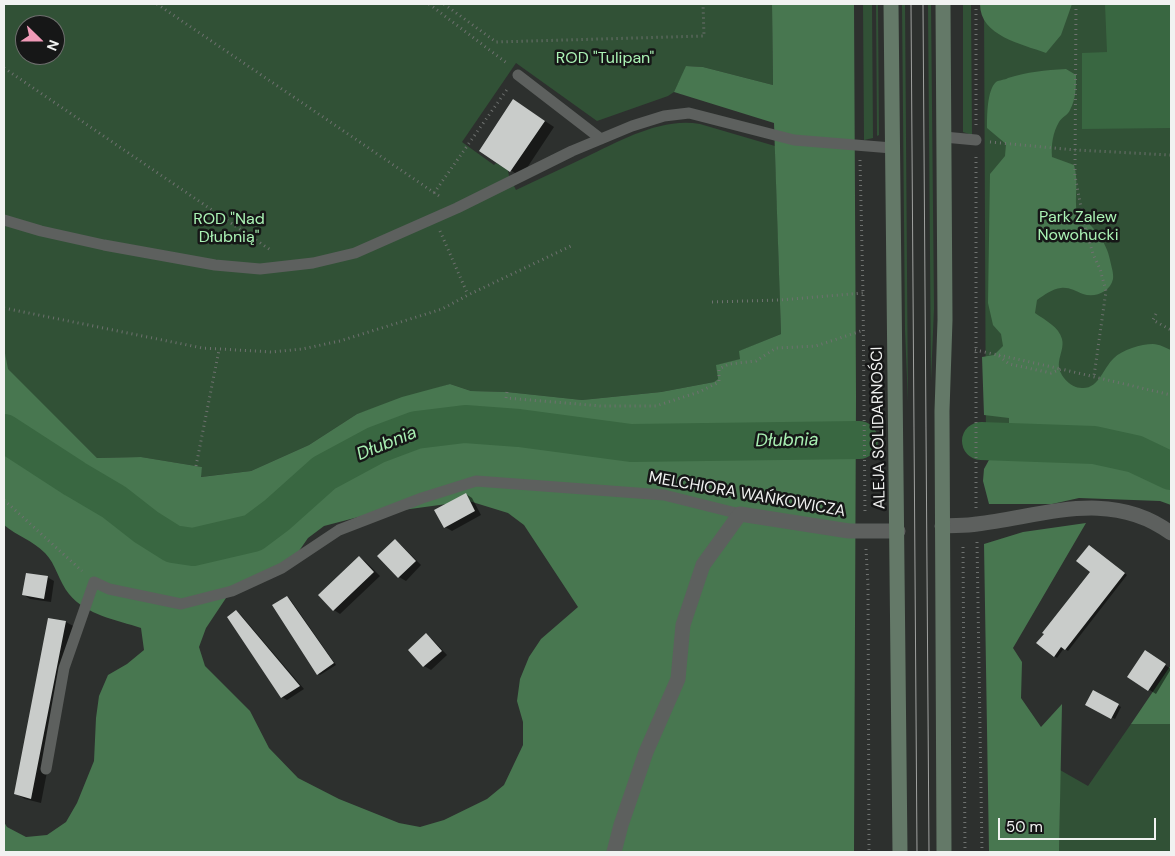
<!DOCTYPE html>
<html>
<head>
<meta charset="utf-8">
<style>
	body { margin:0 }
	#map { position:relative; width:1175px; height:856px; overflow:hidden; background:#2d302e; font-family:"DM Sans",sans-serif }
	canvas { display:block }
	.frame { position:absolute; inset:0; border:5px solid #f1f2f1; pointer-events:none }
	.north { position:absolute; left:15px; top:15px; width:50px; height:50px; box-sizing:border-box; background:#161717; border:1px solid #6e6f6e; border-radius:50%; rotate:112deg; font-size:14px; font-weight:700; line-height:20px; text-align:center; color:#f1f2f1 }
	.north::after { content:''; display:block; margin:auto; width:18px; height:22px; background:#f09ab7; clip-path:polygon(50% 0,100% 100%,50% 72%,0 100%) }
	.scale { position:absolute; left:998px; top:818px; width:158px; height:22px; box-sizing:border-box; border:2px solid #f1f2f1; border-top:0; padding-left:6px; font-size:15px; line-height:18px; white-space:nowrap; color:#f1f2f1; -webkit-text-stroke:4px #161717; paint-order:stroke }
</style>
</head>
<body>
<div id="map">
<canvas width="1175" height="856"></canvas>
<div class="frame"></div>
<div class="north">N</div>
<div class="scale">50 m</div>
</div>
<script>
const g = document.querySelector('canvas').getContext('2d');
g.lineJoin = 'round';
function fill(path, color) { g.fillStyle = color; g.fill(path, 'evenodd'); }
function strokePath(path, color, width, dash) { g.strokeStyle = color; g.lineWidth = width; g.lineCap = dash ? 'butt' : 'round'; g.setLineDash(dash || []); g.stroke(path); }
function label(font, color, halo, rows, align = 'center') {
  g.font = font + ' "DM Sans",sans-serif'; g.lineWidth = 5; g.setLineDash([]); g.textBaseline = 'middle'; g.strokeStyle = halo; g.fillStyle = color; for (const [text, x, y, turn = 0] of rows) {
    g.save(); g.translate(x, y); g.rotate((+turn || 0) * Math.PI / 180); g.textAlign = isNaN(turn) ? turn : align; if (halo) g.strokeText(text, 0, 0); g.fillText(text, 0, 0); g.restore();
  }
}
fill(new Path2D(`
	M4 4H772L773 85 703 67 687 66 674 92 668 96 597 121 516 63 462 142 494 165 496 163 508 170 509 176 516 190C539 179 563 168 586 157 620 141 661 117 700 124L775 146 781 334 740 351 741 359 717 365 718 379 714 382 661 392 582 400 507 392 471 391 450 384 357 414 309 445 251 471 200 477 202 467 141 457 97 458 7 369 4 348ZM25 25H55V55H25Z
	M863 4H872L873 138 864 140Z
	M876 4H878L879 135 877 136Z
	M902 4H905L908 403 905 330Z
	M928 4H931L934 308 931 381Z
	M963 4H971L972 135 963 132Z
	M984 4H1171V466L1128 452 986 456Z
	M1131 724H1171V852H1059L1060 770 1088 786Z`), '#315136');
fill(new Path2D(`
	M772 4H854L856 396 854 852H4V822L7 827 26 837 47 835 66 822 77 803 94 761 96 718 99 696 108 675 127 664 144 650 141 628C117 620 86 615 69 594 59 582 56 564 45 553 32 540 17 536 4 525V348L8 369 97 458 141 457 202 467 201 477 251 471 309 445 357 414 402 397 450 384 471 391 507 392 582 400 661 392 714 382 718 379 716 365 740 359 739 351 781 334 774 123 674 92 686 66 703 67 773 85ZM469 501 508 513 524 525 578 607 541 639 529 657 520 679 517 701 523 722V745L504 785 487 799 444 820 420 827 399 823 339 799 298 778 269 748 250 711 205 666 199 647 206 628 228 595 285 571 308 538 324 526 366 515Z
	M980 4H1072L1061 35 1046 53C1022 44 980 36 980 4Z
	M1066 69 1076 75C1076 87 1076 99 1070 110 1068 115 1062 117 1059 122 1053 132 1051 145 1052 157L1074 165C1079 183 1074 196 1077 214 1092 224 1107 242 1110 260 1111 265 1114 274 1113 279 1110 292 1095 298 1083 294 1075 291 1069 287 1061 288 1052 289 1044 295 1037 300L1035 313C1045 320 1059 327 1062 339 1064 347 1060 354 1059 362 1057 374 1070 388 1082 388 1099 389 1103 368 1114 358 1122 350 1141 344 1153 344 1159 344 1166 348 1171 350V505L1160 501 1079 498 1052 504H989L983 481 984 469 995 449 1009 429V418L984 415 982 357 994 355 1003 346 1001 334 993 325 988 303 990 174 1005 156 1006 144 987 128C987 116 987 90 996 82 999 80 1005 80 1008 78 1027 72 1045 70 1066 69Z
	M1086 523 1013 648 1022 662 1021 698 1041 727 1062 704 1059 852H989L984 544 1023 532Z
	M1171 665V724H1131Z`), '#487750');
fill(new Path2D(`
	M1105 4H1171V128L1082 129V53L1107 52Z`), '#396741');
fill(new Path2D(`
	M524 107 554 127 521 177 480 150Z
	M466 494 472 498 481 515 452 531 445 527Z
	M395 541 401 545 421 565 406 581 399 577Z
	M1092 548 1127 575 1068 651 1064 648 1057 658 1054 656 1092 571Z
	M359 557 365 561 380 576 340 614 334 610 320 595Z
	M47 577 54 581 51 602 30 599 24 595Z
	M287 597 290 599 336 665 320 675 318 674Z
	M236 612 241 615 304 689 287 700 282 697Z
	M66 622 75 627 41 803 25 799 16 794Z
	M426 635 432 639 447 655 431 670 424 666 409 650Z
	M1151 656 1171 669 1156 694 1129 677Z
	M1093 692 1121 707 1115 719 1087 704Z`), '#0007');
strokePath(new Path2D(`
	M4 433 75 479 114 502 146 527 173 544 193 547 253 533 277 515 324 473 376 445 416 430 465 424 519 428 631 443 859 440
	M981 441 1094 445 1135 454 1171 471`), '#396741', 38);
fill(new Path2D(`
	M513 99 545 121 510 172 479 151Z
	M466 493 475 511 444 528 434 510Z
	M395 539 416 561 398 578 377 556Z
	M1089 545 1125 573 1065 650 1061 647 1054 657 1036 643 1044 634 1042 633 1090 572 1076 561Z
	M359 556 374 572 333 611 318 595Z
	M26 573 48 576 44 599 22 595Z
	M287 596 334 663 317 675 272 605Z
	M236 610 300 686 281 698 227 617Z
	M48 618 66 621 31 799 14 794Z
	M426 633 442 651 423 667 408 650Z
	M1145 650 1166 664 1148 691 1127 677Z
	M1093 690 1119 704 1111 719 1085 705Z`), '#c9ccca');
strokePath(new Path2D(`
	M157 4 442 198
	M429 4 508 64
	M444 4 496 42 704 36 703 4
	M976 4V126
	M1076 4 1075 176 1084 223 1093 254 1100 269 1106 291 1094 376
	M4 68 272 251
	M990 142 1075 150 1171 155
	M860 160 863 293 865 514
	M434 193 508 88
	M440 231 468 295
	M712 302 780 300 863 293
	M4 308 202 348 272 352 302 349 340 341 442 309 468 295 573 245
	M1156 314 1153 320 1171 330
	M975 350 998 355 1009 364 1051 373 1061 369 1171 395
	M999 355 1061 369
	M507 392 506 398 601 406H656L699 392 719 382V369L729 364 756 361 776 348 816 346 864 330
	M196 466 219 350
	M4 500 82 571
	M976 508V154
	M977 542 982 852
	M963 547 965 852
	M866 549 868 585 869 852`), '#6e716f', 3, [1, 4]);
strokePath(new Path2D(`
	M518 75 601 139
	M944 137 976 140
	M4 220 41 231 104 245 215 265 260 269 313 263 355 253 457 208 572 151 632 126 664 116 689 113 794 140 892 148
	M46 769 64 668 94 582 109 589 181 604 232 591 282 568 339 530 422 498 476 481 664 495 740 514`), '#5d605e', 11);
strokePath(new Path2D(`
	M942 526C954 525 966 526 977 524 1044 516 1110 488 1171 533
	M614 852 621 825 646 752 678 679 683 625 703 565 740 514 849 531H898`), '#5d605e', 15);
strokePath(new Path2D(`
	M891 4 900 852
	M943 4 945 320 942 411 944 852`), '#647968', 15);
strokePath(new Path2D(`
	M911 4 917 852
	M923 4 929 852`), '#a0a2a0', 1);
label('16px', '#abf3b5', '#161717', [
	["ROD \"Tulipan\"",605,59],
	["Park Zalew",1078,218],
	["Nowohucki",1078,236],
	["ROD \"Nad",229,220],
	["Dłubnią\"",229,238]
]);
label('16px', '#f1f2f1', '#161717', [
	["ALEJA SOLIDARNOŚCI",879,428,-91],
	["MELCHIORA WAŃKOWICZA",747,495,10]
]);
label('italic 18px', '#a8efb2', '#161717', [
	["Dłubnia",787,441,-1],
	["Dłubnia",387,444,-22]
]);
</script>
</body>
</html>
